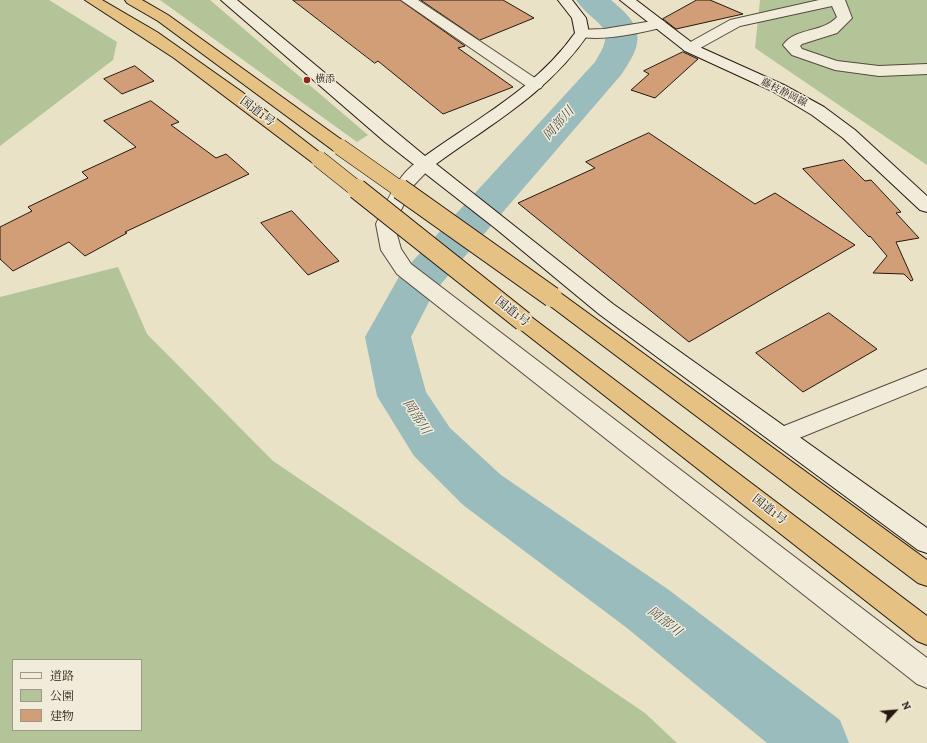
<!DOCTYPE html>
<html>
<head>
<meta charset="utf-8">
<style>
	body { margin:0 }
	#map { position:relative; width:927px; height:743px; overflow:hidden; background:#eae2c6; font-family:Alegreya,"Noto Serif JP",serif }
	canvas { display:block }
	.legend { position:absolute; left:12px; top:659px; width:130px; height:72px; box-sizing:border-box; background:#f1ecda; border:1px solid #9f978a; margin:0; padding:5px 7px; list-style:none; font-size:12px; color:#251811 }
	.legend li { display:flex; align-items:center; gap:8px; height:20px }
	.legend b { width:20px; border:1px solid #9f978a }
	.north { position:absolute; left:875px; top:691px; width:40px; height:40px; -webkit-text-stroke:3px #f1ecda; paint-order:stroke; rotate:64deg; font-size:11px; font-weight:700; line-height:16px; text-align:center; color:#251811 }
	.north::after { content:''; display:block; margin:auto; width:14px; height:18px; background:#251811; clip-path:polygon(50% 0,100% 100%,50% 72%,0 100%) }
</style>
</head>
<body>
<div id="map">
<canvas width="927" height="743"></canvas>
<ul class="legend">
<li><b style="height:5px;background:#f1ecda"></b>道路</li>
<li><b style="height:11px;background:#b2c498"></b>公園</li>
<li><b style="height:11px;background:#d29e78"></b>建物</li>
</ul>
<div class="north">N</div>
</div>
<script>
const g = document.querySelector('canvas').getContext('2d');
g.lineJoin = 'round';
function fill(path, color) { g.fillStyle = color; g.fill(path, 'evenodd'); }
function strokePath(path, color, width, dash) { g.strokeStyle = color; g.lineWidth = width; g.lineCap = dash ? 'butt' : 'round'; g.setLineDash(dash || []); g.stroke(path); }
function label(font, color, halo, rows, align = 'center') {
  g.font = font + ' Alegreya,"Noto Serif JP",serif'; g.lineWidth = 3; g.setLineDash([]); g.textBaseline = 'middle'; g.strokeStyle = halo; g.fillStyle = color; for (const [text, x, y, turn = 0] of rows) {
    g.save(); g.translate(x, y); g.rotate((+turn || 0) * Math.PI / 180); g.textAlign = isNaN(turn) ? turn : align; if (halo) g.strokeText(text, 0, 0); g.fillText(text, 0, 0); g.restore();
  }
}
fill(new Path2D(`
	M0 0H49L117 42 113 60 0 146Z
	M160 0H210L368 135 357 142Z
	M760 0H927V165L755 48Z
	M118 267 147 334 273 461 645 713 677 743H0V297ZM13 660H141V730H13Z`), '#b2c498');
fill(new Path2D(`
	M576 0H611C644 27 645 41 621 75L434 292 411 337 426 392 450 428 501 475 669 590 840 720 849 743H767L627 628 463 505 414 456 385 409 377 396 365 337 400 275 595 62C620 24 595 27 576 0Z`), '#9abcbd');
const building = new Path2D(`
	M293 0H400L465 46 458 48 513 87 443 114 378 61 375 63Z
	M421 0H503L534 18 480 40Z
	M697 0H710L743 14 676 29 663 19Z
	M683 52 698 59 655 98 631 90 649 74 644 71Z
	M135 66 154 81 122 94 104 79Z
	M151 101 179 122 171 125 216 158 226 154 249 174 125 232 127 233 85 256 69 242 13 271 0 259V227L32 211 28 207 88 178 82 172 136 147 104 121Z
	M649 133 755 204 775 193 855 245 689 342 518 203 595 168 586 162Z
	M844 160 865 181 871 180 901 212 896 213 919 238 896 242 913 280 911 281 904 274 873 273 887 256 870 236 869 237 803 169Z
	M292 211 339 261 308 275 261 223Z
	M829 313 877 349 803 392 756 353Z`);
fill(building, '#d29e78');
strokePath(building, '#251811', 1);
const street = new Path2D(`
	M401 0H418L541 82 543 85 541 88 535 90 529 88Z
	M819 0H845L852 18 837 33 802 44 800 46 802 49 837 61 879 66 927 64V74L879 76 835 70 792 55 783 45C796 27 823 33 837 17L832 6 740 26 695 51H685L682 48 685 45 730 20Z
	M659 20 664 21 666 24 664 27C640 33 600 42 577 36L575 33 577 30 604 29Z
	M425 159 431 160 434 164 413 186 394 224 401 249 411 264 927 658V688L917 684 397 274 381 250 376 224C386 204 401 165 425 159Z
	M927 369V386L782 445 774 442 770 436 774 430Z`);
const secondary = new Path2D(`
	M221 0H237L425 156C478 118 537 87 575 33L572 18 558 0H572L586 18 589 33C548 93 494 122 436 164L613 304 927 528V553L918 550 599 314 495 228 385 142Z
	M620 0H636L695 45 784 85 824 107 855 130 927 196V212L920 210 843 138 812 115 772 91 685 51Z`);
const highway = new Path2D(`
	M85 0H102L157 32 242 92 328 159 325 163 319 164 313 163 174 58Z
	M125 0H142L168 15 346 143 349 147 346 151 340 152 334 151 158 21 127 3Z
	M552 290 559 292 927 560V586L918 583 545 302 542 297 545 292Z
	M523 314 530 316 927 616V645L917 641 516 326 513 321 516 316Z`);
strokePath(street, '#564a3e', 2);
strokePath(secondary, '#251811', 2);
strokePath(highway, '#251811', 2);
fill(street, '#f1ecda');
fill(secondary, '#f1ecda');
fill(highway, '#e5c183');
const highwayBridgeFar1 = new Path2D(`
	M340 147 401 190
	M319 159 358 190`);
const highwayBridge = new Path2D(`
	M357 189 523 321
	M400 189 552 297`);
strokePath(highwayBridgeFar1, '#251811', 17, []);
strokePath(highwayBridge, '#251811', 22, []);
strokePath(highwayBridgeFar1, '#e5c183', 16);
strokePath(highwayBridge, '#e5c183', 20);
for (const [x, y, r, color] of [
	[307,80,4,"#8f2418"]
]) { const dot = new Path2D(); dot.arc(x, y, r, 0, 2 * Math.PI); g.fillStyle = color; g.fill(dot); strokePath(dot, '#f1ecda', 1.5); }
label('10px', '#251811', '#f1ecda', [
	["横添",315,80]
], 'left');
label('10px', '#251811', '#f1ecda', [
	["藤枝静岡線",784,93,27]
]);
label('12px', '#251811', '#f1ecda', [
	["国道1号",257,112,37],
	["国道1号",512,312,38],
	["国道1号",769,510,38]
]);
label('italic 13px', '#4e514d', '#f1ecda', [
	["岡部川",559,124,-48],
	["岡部川",416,417,57],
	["岡部川",664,622,38]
]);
</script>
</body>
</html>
